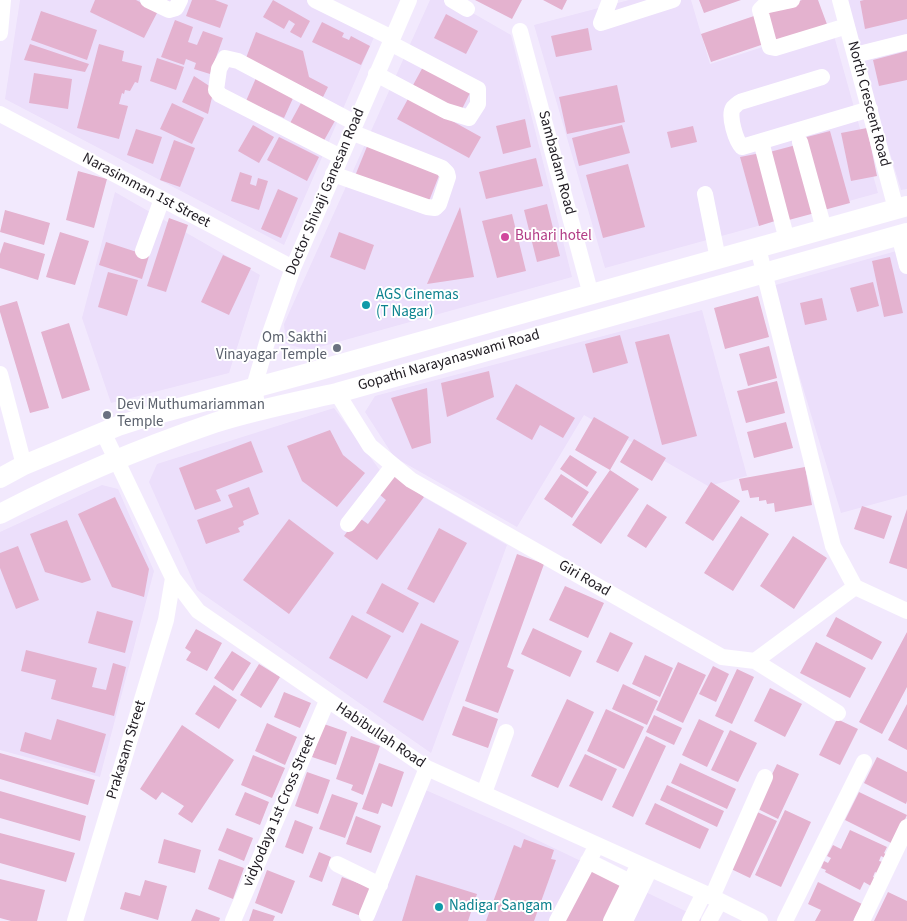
<!DOCTYPE html>
<html>
<head>
<meta charset="utf-8">
<style>
	body { margin:0 }
	canvas { display:block; background:#f2e9fd }
</style>
</head>
<body>
<canvas width="907" height="921"></canvas>
<script>
const g = document.querySelector('canvas').getContext('2d');
g.lineJoin = 'round';
function fill(path, color) { g.fillStyle = color; g.fill(path, 'evenodd'); }
function strokePath(path, color, width, dash) { g.strokeStyle = color; g.lineWidth = width; g.lineCap = dash ? 'butt' : 'round'; g.setLineDash(dash || []); g.stroke(path); }
function label(font, color, halo, rows, align = 'center') {
  g.font = font + ' "Source Sans 3",sans-serif'; g.lineWidth = 4; g.setLineDash([]); g.textBaseline = 'middle'; g.strokeStyle = halo; g.fillStyle = color; for (const [text, x, y, turn = 0] of rows) {
    g.save(); g.translate(x, y); g.rotate((+turn || 0) * Math.PI / 180); g.textAlign = isNaN(turn) ? turn : align; if (halo) g.strokeText(text, 0, 0); g.fillText(text, 0, 0); g.restore();
  }
}
fill(new Path2D(`
	M20 0H320L378 28 284 245 5 99Z
	M430 0H450L511 35 572 277 309 350 286 344 284 324Z
	M629 0H691L710 64 831 25 878 193 605 268 534 25Z
	M844 0H907V189L901 190Z
	M115 192 260 275 229 373 111 403 82 318Z
	M907 248V495L841 513 772 286Z
	M702 310 747 476 708 486 584 415 517 527 394 457 365 412 375 396Z
	M334 408 382 473 507 545 431 753 197 590 149 482 157 464Z
	M102 485 118 489 154 571 100 777 0 750V532Z
	M421 788 512 828 704 920V921H364Z`), '#ecdffb');
fill(new Path2D(`
	M95 0H136L158 11 144 38 90 12Z
	M192 0H215L228 5 220 28 186 16Z
	M273 0 310 21 301 38 290 32 295 24 289 20 284 29 263 17Z
	M475 0H522L512 19Z
	M543 0H567L562 10Z
	M699 0H741L704 13Z
	M802 0H818L828 27 774 46 763 14Z
	M864 0H907V19L865 29 860 1Z
	M41 11 97 30 87 60 31 40Z
	M446 14 478 31 466 54 434 38Z
	M754 16 764 44 711 62 701 34Z
	M175 20 193 27 188 42 197 45 203 31 223 38 210 74 194 69 196 63 186 59 184 65 161 57Z
	M322 22 344 33 342 37 349 40 351 36 370 46 361 65 312 42Z
	M588 28 592 50 556 57 551 36Z
	M256 32 303 51 309 77 328 87 323 97 246 58Z
	M30 44 89 64 85 72 24 60Z
	M99 44 124 51 122 61 142 66 138 83 135 82 130 91 125 90 124 94 122 93 119 104 128 106 119 139 77 128Z
	M907 51V80L879 86 873 60Z
	M157 58 184 67 176 90 150 81Z
	M424 65 471 91 460 113 412 87Z
	M34 73 72 79 68 109 29 103Z
	M194 76 214 89 208 114 182 102Z
	M256 78 294 96 284 118 246 101Z
	M617 85 625 122 567 134 559 97Z
	M409 97 481 137 469 158 397 119Z
	M302 101 336 119 322 144 289 125Z
	M172 103 204 118 192 144 160 129Z
	M525 119 531 147 503 154 496 126Z
	M253 125 274 137 259 163 238 151Z
	M622 125 630 153 579 166 572 138Z
	M693 126 697 142 671 148 667 132Z
	M867 128 877 176 851 181 841 133Z
	M136 129 162 137 153 164 127 155Z
	M830 131 850 203 824 210 803 138Z
	M279 137 319 157 307 181 267 160Z
	M174 140 195 148 180 187 160 180Z
	M368 144 440 173 429 201 355 176Z
	M796 145 815 213 785 221 766 153Z
	M761 153 778 220 759 226 740 157Z
	M536 158 543 186 486 199 479 172Z
	M628 164 645 227 603 238 586 175Z
	M78 171 107 179 94 228 66 220Z
	M240 172 252 176 250 184 256 186 258 178 268 181 259 210 231 201Z
	M278 189 298 198 281 238 261 229Z
	M547 204 560 256 537 262 524 210Z
	M460 207 474 277 427 284Z
	M5 210 50 223 44 245 0 232Z
	M512 214 526 271 497 278 482 221Z
	M169 218 188 225 166 292 147 286Z
	M60 232 89 241 75 285 46 277Z
	M339 232 374 245 365 270 330 257Z
	M4 242 45 254 38 280 0 268V254Z
	M106 242 149 256 142 279 99 265Z
	M223 255 251 268 229 315 201 302Z
	M890 257 903 313 884 317 872 261Z
	M108 272 138 280 127 316 98 307Z
	M873 282 879 306 857 312 850 288Z
	M758 296 769 337 725 349 714 308Z
	M822 298 827 320 805 325 800 303Z
	M17 301 49 408 30 413 0 312V306Z
	M69 323 90 390 62 399 41 332Z
	M669 334 697 436 662 445 635 342Z
	M620 335 628 363 593 373 585 344Z
	M769 346 777 378 748 386 739 354Z
	M489 371 494 397 447 417 441 383Z
	M777 381 785 413 746 423 737 391Z
	M516 384 575 418 563 438 540 425 532 440 496 419Z
	M427 388 431 443 412 449 391 398Z
	M594 417 629 437 610 470 639 489 601 544 572 525 610 470 575 450Z
	M786 422 793 448 754 458 747 432Z
	M330 430 343 455 365 473 337 507 302 481 287 446Z
	M634 439 666 458 652 481 620 462Z
	M251 441 263 472 216 490 221 501 195 510 179 468Z
	M570 455 597 472 587 487 560 469Z
	M805 467 812 505 775 512 774 503 767 504 766 500 759 501V497L750 498 748 490 742 491 739 479Z
	M561 474 589 492 572 518 544 499Z
	M393 475 424 497 377 560 344 536 358 517 368 524 386 500 379 494Z
	M711 482 740 501 713 541 685 523Z
	M249 487 259 514 243 521 244 525 238 528 240 532 206 544 197 520 233 507 228 495Z
	M115 497 149 569 144 597 112 587 78 514Z
	M647 504 667 517 646 548 627 536Z
	M862 506 892 516 884 539 854 529Z
	M907 509V569L889 563Z
	M741 516 769 534 733 591 704 573Z
	M289 519 334 553 289 614 243 580Z
	M67 520 91 580 82 583 45 572 30 534Z
	M439 528 467 543 434 603 407 589Z
	M793 536 827 558 794 609 760 586Z
	M18 546 39 600 16 609 0 568V553Z
	M517 554 544 564 507 667 514 670 498 713 465 701Z
	M382 583 419 603 403 633 366 613Z
	M565 586 604 603 588 638 549 620Z
	M97 611 133 621 125 653 88 643Z
	M352 615 391 636 367 679 329 658Z
	M836 617 882 642 872 660 826 636Z
	M421 623 459 641 423 721 383 702Z
	M533 628 582 651 570 677 521 654Z
	M196 629 222 643 207 671 186 660 191 652 185 648Z
	M610 632 633 643 618 672 596 662Z
	M907 632V687L882 734 859 722Z
	M816 642 866 668 850 698 800 673Z
	M26 650 97 668 92 687 106 690 113 663 126 667 114 716 51 699 56 680 21 671Z
	M232 651 251 663 233 691 214 678Z
	M645 655 673 668 660 697 632 684Z
	M678 662 706 675 683 723 656 710Z
	M259 664 280 677 261 708 240 695Z
	M713 666 729 674 716 702 699 694Z
	M737 669 754 677 732 724 715 716Z
	M623 684 658 701 647 725 612 709Z
	M214 685 237 700 219 729 195 714Z
	M770 688 802 704 785 737 754 721Z
	M284 692 311 703 300 728 274 717Z
	M567 699 594 712 558 788 531 776Z
	M907 704V750L888 740Z
	M463 706 498 719 488 748 452 735Z
	M606 709 644 727 624 769 587 751Z
	M654 715 682 728 674 745 646 732Z
	M57 719 106 734 95 773 20 751 25 732 51 740Z
	M699 719 724 731 707 767 682 755Z
	M837 719 858 729 840 765 819 755Z
	M267 723 297 737 285 765 255 751Z
	M324 724 347 732 336 765 312 757Z
	M182 725 234 760 192 823 178 814 184 806 162 792 156 800 140 789Z
	M730 730 757 743 738 782 711 770Z
	M351 736 380 746 363 795 351 790 353 785 336 779Z
	M646 736 666 746 633 817 612 807Z
	M0 753 95 780 88 805 0 779Z
	M585 754 617 769 602 801 569 786Z
	M253 755 285 768 272 798 241 785Z
	M877 757 907 772V801L906 804 864 783Z
	M379 763 404 772 392 807 382 803 378 814 362 809Z
	M680 763 736 789 727 809 671 783Z
	M777 764 799 774 778 819 756 808Z
	M307 772 330 780 318 814 295 806Z
	M667 785 724 811 717 827 660 800Z
	M0 791 86 816 80 841 0 818Z
	M245 792 269 802 260 825 235 815Z
	M859 792 907 815 893 844 845 820Z
	M332 794 358 803 345 838 319 829Z
	M655 803 709 829 700 849 645 824Z
	M785 810 811 822 781 887 755 875Z
	M755 811 777 821 750 878 729 868Z
	M356 816 381 826 371 853 346 844Z
	M295 820 313 827 303 854 285 847Z
	M227 828 253 838 244 861 218 850Z
	M850 830 887 847 884 853 887 855 885 858 881 856 879 861 883 862 877 873 875 872 873 877 875 878 871 886 864 882 860 890 825 872 826 870 821 868 824 861 828 863 831 858 827 856 833 845 841 849Z
	M0 833 75 853 66 882 0 863Z
	M164 839 201 850 195 873 158 863Z
	M524 839 554 850 551 859 556 860 534 921H486L514 845 521 848Z
	M319 852 331 857 322 882 309 877Z
	M219 859 244 868 233 899 208 889Z
	M588 869 621 886 609 921H562Z
	M267 870 295 881 282 914 255 903Z
	M416 875 477 894 468 921H402Z
	M342 877 371 888 361 916 332 905Z
	M0 879 45 890 37 921H11L0 918Z
	M145 880 167 886 158 920 120 909 125 892 140 896Z
	M818 882 862 904 853 921H815L821 910 808 904Z
	M888 892 907 901V921H874Z
	M196 909 220 918 219 921H191Z
	M253 909 275 916 273 921H249Z`), '#e4b2cf');
strokePath(new Path2D(`
	M148 0 169 10 176 8 180 0
	M315 0 392 38
	M452 0 467 9
	M610 0 601 23 673 0
	M792 0 764 6 760 10 770 47 775 48 847 26
	M840 0 896 209
	M520 31 591 295
	M0 33 3 0
	M855 55 907 42
	M376 74 446 111 469 118 478 104V89L390 43
	M822 77 740 102C739 102 734 107 733 108 728 116 736 141 742 147L870 109
	M0 114 293 268
	M800 142 824 229
	M763 149 787 240
	M341 157 220 95 216 90 219 69 225 58 238 61 355 123
	M333 174 427 207 435 208 439 204 448 177 447 173 442 168 351 132
	M705 194 718 259
	M899 235 907 266
	M758 248 833 546 855 587 907 611
	M143 251 162 199
	M0 374 24 465
	M337 393 370 446 411 480 722 657 755 661 855 587
	M258 410 254 387 268 339 293 268 409 0
	M103 432 173 578 198 611 427 768 704 893 760 921
	M348 524 393 466
	M755 661 838 713
	M484 793 506 732
	M588 861 630 882
	M337 864 380 885
	M712 897 765 777
	M367 915 427 768
	M75 921 166 620 173 578
	M233 921 327 701
	M557 921 597 845
	M611 921 639 864
	M625 921 650 869
	M690 921 704 893
	M709 921 720 901
	M785 921 864 762
	M862 921 907 827`), '#fff', 16);
strokePath(new Path2D(`
	M0 478 24 465 118 426 146 417 309 373 907 206
	M0 514C69 478 141 448 214 423 254 410 296 402 337 393L907 233`), '#fff', 20);
for (const [x, y, r, color] of [
	[505,237,5,"#d1479c"],
	[366,305,5,"#0f9aa8"],
	[337,348,5,"#6b7280"],
	[107,415,5,"#6b7280"],
	[439,907,5,"#0f9aa8"]
]) { const dot = new Path2D(); dot.arc(x, y, r, 0, 2 * Math.PI); g.fillStyle = color; g.fill(dot); strokePath(dot, '#fff', 2); }
label('15px', '#1f1b22', '#fff', [
	["North Crescent Road",868,104,75],
	["Sambadam Road",556,163,75],
	["Narasimman 1st Street",146,191,28],
	["Doctor Shivaji Ganesan Road",326,192,-67],
	["Gopathi Narayanaswami Road",449,361,-16],
	["Giri Road",584,579,30],
	["Habibullah Road",380,736,34],
	["Prakasam Street",127,750,-73],
	["vidyodaya 1st Cross Street",280,811,-67]
]);
label('15px', '#b23c85', '#fff', [
	["Buhari hotel",515,237]
], 'left');
label('15px', '#0d838f', '#fff', [
	["AGS Cinemas",376,296],
	["(T Nagar)",376,313],
	["Nadigar Sangam",449,907]
], 'left');
label('15px', '#5b616d', '#fff', [
	["Om Sakthi",327,339],
	["Vinayagar Temple",327,356],
	["Devi Muthumariamman",117,406,"left"],
	["Temple",117,423,"left"]
], 'right');
</script>
</body>
</html>
